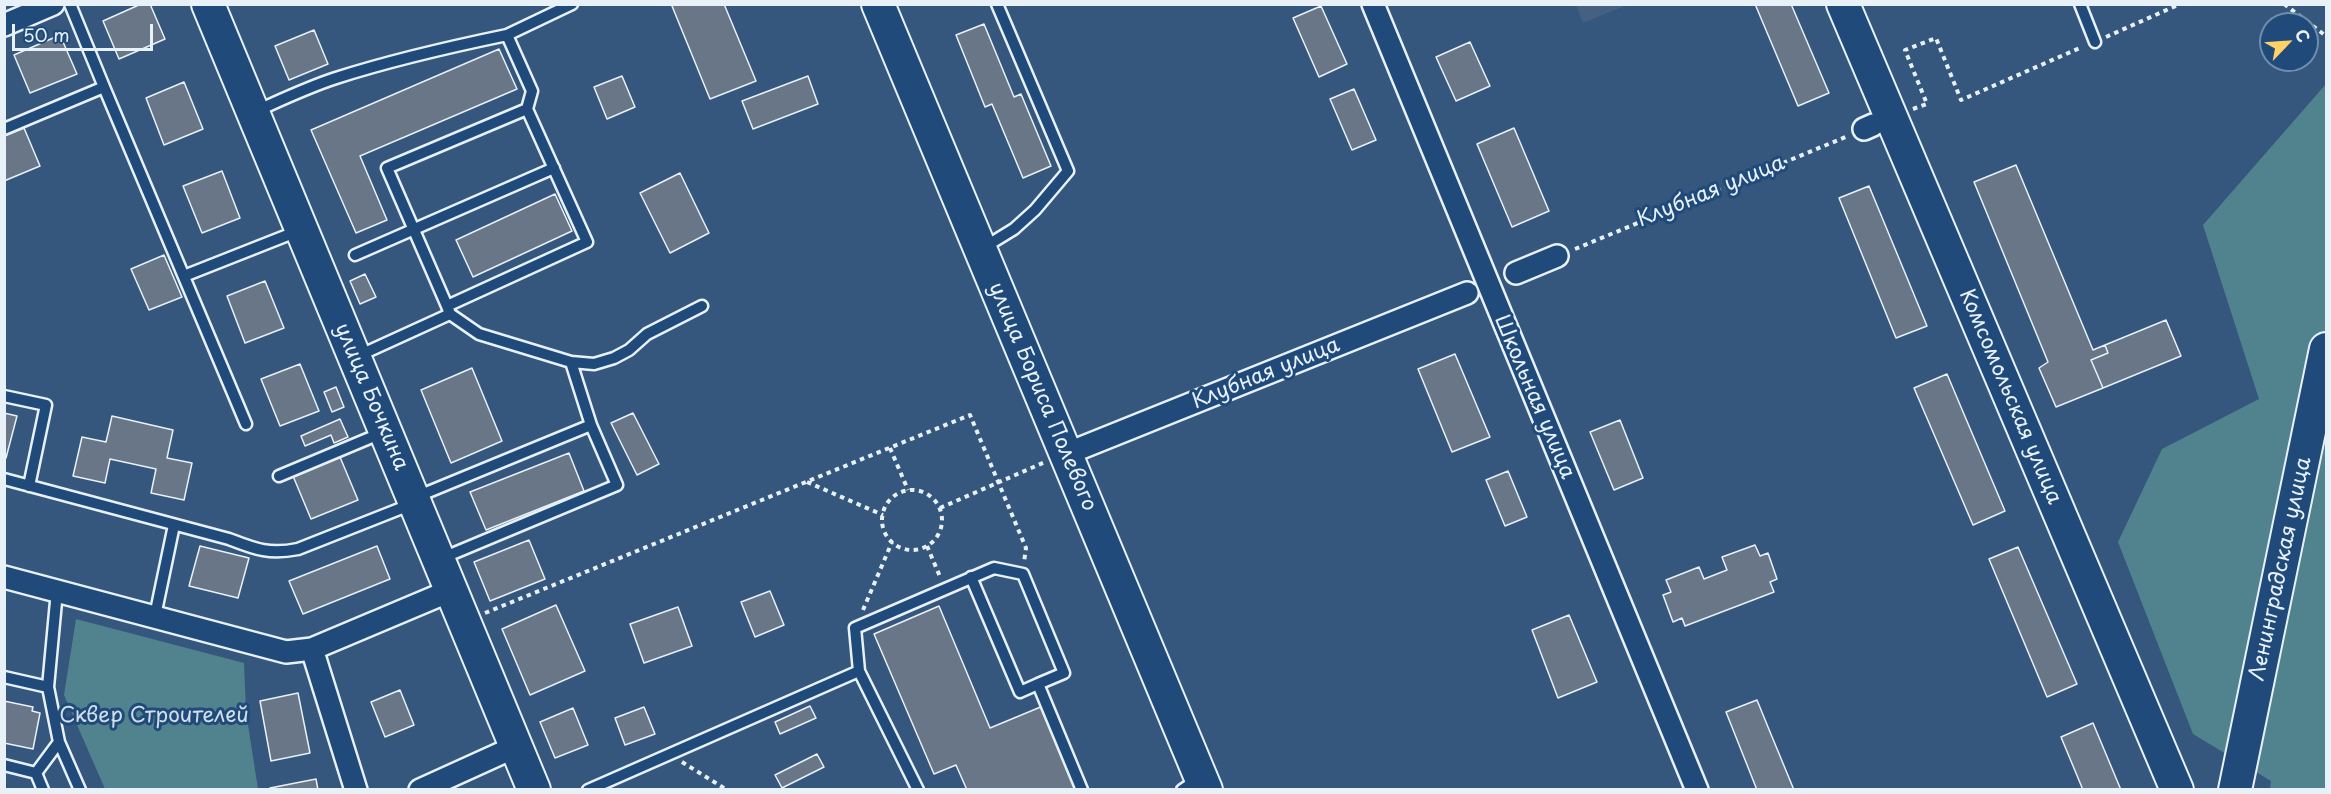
<!DOCTYPE html>
<html>
<head>
<meta charset="utf-8">
<style>
	body { margin:0 }
	#map { position:relative; width:2331px; height:794px; overflow:hidden; background:#35577e; font-family:"Playpen Sans",sans-serif }
	canvas { display:block }
	.frame { position:absolute; inset:0; border:6px solid #e8f1f8; pointer-events:none }
	.north { position:absolute; left:2259px; top:12px; width:60px; height:60px; box-sizing:border-box; background:#1f4a7a; border:2px solid #6f8dac; border-radius:50%; rotate:65deg; font-size:16px; font-weight:700; line-height:24px; text-align:center; color:#e8f1f8 }
	.north::after { content:''; display:block; margin:auto; width:21px; height:27px; background:#ffd166; clip-path:polygon(50% 0,100% 100%,50% 72%,0 100%) }
	.scale { position:absolute; left:12px; top:24px; width:141px; height:27px; box-sizing:border-box; border:3px solid #e8f1f8; border-top:0; padding-left:8px; font-size:18px; line-height:21px; white-space:nowrap; color:#e8f1f8; -webkit-text-stroke:4px #1f4a7a; paint-order:stroke }
</style>
</head>
<body>
<div id="map">
<canvas width="2331" height="794"></canvas>
<div class="frame"></div>
<div class="north">С</div>
<div class="scale">50 m</div>
</div>
<script>
const g = document.querySelector('canvas').getContext('2d');
g.lineJoin = 'round';
function fill(path, color) { g.fillStyle = color; g.fill(path, 'evenodd'); }
function strokePath(path, color, width, dash) { g.strokeStyle = color; g.lineWidth = width; g.lineCap = dash ? 'butt' : 'round'; g.setLineDash(dash || []); g.stroke(path); }
function label(font, color, halo, rows, align = 'center') {
  g.font = font + ' "Playpen Sans",sans-serif'; g.lineWidth = 6; g.setLineDash([]); g.textBaseline = 'middle'; g.strokeStyle = halo; g.fillStyle = color; for (const [text, x, y, turn = 0] of rows) {
    g.save(); g.translate(x, y); g.rotate((+turn || 0) * Math.PI / 180); g.textAlign = isNaN(turn) ? turn : align; if (halo) g.strokeText(text, 0, 0); g.fillText(text, 0, 0); g.restore();
  }
}
fill(new Path2D(`
	M1576 5H1627L1583 23Z`), '#456081');
fill(new Path2D(`
	M2326 84V789H2270L2271 781 2193 734 2118 542 2162 449 2259 399 2203 225Z
	M76 619 244 663 246 712 258 789H105L64 695Z`), '#50838e');
const building = new Path2D(`
	M141 4H150L165 39 119 59 103 21Z
	M676 4H724L756 81 710 99 672 6Z
	M1755 4H1791L1829 93 1798 106Z
	M1321 6 1347 64 1319 77 1293 18Z
	M984 24 1014 97 1021 94 1051 166 1023 178 992 104 985 107 956 35Z
	M314 30 328 64 289 80 275 46Z
	M60 35 77 74 30 93 14 55Z
	M1470 42 1490 86 1456 101 1436 57Z
	M499 49 517 89 360 156 387 220 356 233 311 130Z
	M622 76 635 107 607 119 594 87Z
	M808 76 818 104 753 129 742 101Z
	M184 82 203 129 164 145 146 98Z
	M1354 89 1376 140 1352 150 1330 99Z
	M24 128 40 166 4 181V136Z
	M1514 128 1549 211 1512 227 1477 144Z
	M2016 165 2093 350 2105 345 2108 353 2091 360 2103 388 2056 407 2039 368 2048 362 1974 182Z
	M222 171 240 218 202 233 183 186Z
	M680 173 709 233 670 253 640 193Z
	M1869 186 1927 326 1896 338 1839 198Z
	M555 194 572 231 473 277 456 240Z
	M164 255 182 297 149 310 131 269Z
	M365 274 376 297 360 304 350 281Z
	M265 281 284 328 245 343 227 296Z
	M2166 320 2181 356 2103 388 2091 360 2108 353 2105 345Z
	M1455 354 1490 437 1452 452 1418 369Z
	M300 364 319 411 280 426 261 379Z
	M472 368 502 441 451 463 421 390Z
	M1947 374 2005 511 1973 525 1914 388Z
	M336 387 344 407 332 412 324 392Z
	M4 413 17 416 6 458H4Z
	M633 413 659 464 637 475 611 423Z
	M112 416 173 430 167 458 192 463 184 500 151 493 156 469 110 459 105 483 73 476 82 437 106 442Z
	M340 419 348 437 334 443 331 435 305 446 301 436Z
	M1620 420 1643 478 1614 490 1590 432Z
	M569 453 584 491 486 530 470 492Z
	M340 457 358 500 311 519 293 476Z
	M1508 471 1527 517 1505 526 1486 480Z
	M529 540 545 579 490 601 474 562Z
	M1755 545 1760 556 1768 553 1777 579 1770 582 1774 592 1685 626 1682 618 1673 622 1663 595 1671 592 1666 580 1699 567 1704 579 1727 570 1722 557Z
	M200 546 249 558 238 598 189 586Z
	M377 546 390 579 303 614 289 581Z
	M2018 547 2077 684 2047 697 1989 559Z
	M770 591 784 625 755 637 741 602Z
	M556 605 585 671 530 695 502 629Z
	M939 606 990 728 1043 706 1078 790H967L956 765 934 774 874 634Z
	M678 607 692 646 644 663 630 624Z
	M1569 615 1597 682 1558 698 1532 630Z
	M400 690 414 725 385 737 371 702Z
	M298 693 310 753 271 761 260 701Z
	M1757 700 1768 727 1794 790H1757L1726 712Z
	M4 701 33 707 32 711 40 713 33 749 4 743Z
	M810 706 816 718 780 734 775 722Z
	M644 707 655 734 625 745 615 718Z
	M573 708 588 745 555 758 540 722Z
	M2093 723 2121 790H2083L2061 737Z
	M817 754 824 767 782 788 775 775Z
	M316 779 318 790H271L270 788Z`);
fill(building, '#697688');
strokePath(building, '#e8f1f8', 1.5);
const lane = new Path2D(`
	M2080 4 2095 42
	M507 35 572 4
	M104 87 246 424
	M254 112C281 100 308 87 336 78 392 60 449 47 507 35L532 91 527 109
	M4 129 104 87 70 4
	M983 248 1014 229 1035 210 1068 171 997 4
	M355 255 554 168
	M184 276 298 231
	M450 314 479 334 571 362 594 364 614 358 629 350 647 334 702 306
	M358 356 450 314 447 306 387 168 527 109 587 242 447 306
	M571 362 591 425
	M4 396 46 405 29 486
	M279 476 384 432
	M4 479 229 539C255 549 269 555 298 549L412 504
	M416 497 591 425 617 485 440 559
	M971 577 1020 692 1038 684
	M57 591 48 687 59 742 80 790
	M155 616 174 525
	M859 671 918 790
	M4 677 48 687
	M4 765 36 773
	M43 790 36 773 59 742
	M588 790 859 671 855 628 994 568 1023 574 1064 673 1038 684 1082 790
	M1182 790 1198 779`);
const street = new Path2D(`
	M1373 4 1697 790
	M4 25 53 4
	M1864 129 1873 125
	M1516 273 1557 256
	M1066 454 1467 293
	M4 577 286 652 312 649 452 590
	M312 649 356 790
	M420 790 517 746`);
const secondary = new Path2D(`
	M208 4 534 790
	M878 4 1206 790
	M1843 4 2177 790
	M2235 790 2326 349`);
strokePath(lane, '#e8f1f8', 15);
strokePath(street, '#e8f1f8', 26);
strokePath(secondary, '#e8f1f8', 36);
strokePath(new Path2D(`
	M2284 4 2326 36
	M2106 37 2180 4
	M1913 109 1927 104 1905 50 1936 38 1961 100 2082 47
	M1575 249 1848 136
	M890 448 908 490
	M807 482 883 515
	M882 520a30 30 0 1 1 60 0a30 30 0 1 1-60 0Z
	M940 508 1045 462
	M927 546 941 579
	M863 610 892 542
	M485 613 970 415 1026 548 1024 562
	M682 762 727 790`), '#e8f1f8', 4, [4.5, 4.5]);
strokePath(lane, '#1f4a7a', 10);
strokePath(street, '#1f4a7a', 21);
strokePath(secondary, '#1f4a7a', 32);
label('21px', '#e8f1f8', '#1f4a7a', [
	["Клубная улица",1711,192,-22],
	["Клубная улица",1266,374,-22],
	["улица Бочкина",371,397,67],
	["улица Бориса Полевого",1042,397,67],
	["Школьная улица",1534,397,67],
	["Комсомольская улица",2010,397,67],
	["Ленинградская улица",2281,569,-78]
]);
label('21px', '#d1e0e8', '#1f4a7a', [
	["Сквер Строителей",154,716]
]);
</script>
</body>
</html>
